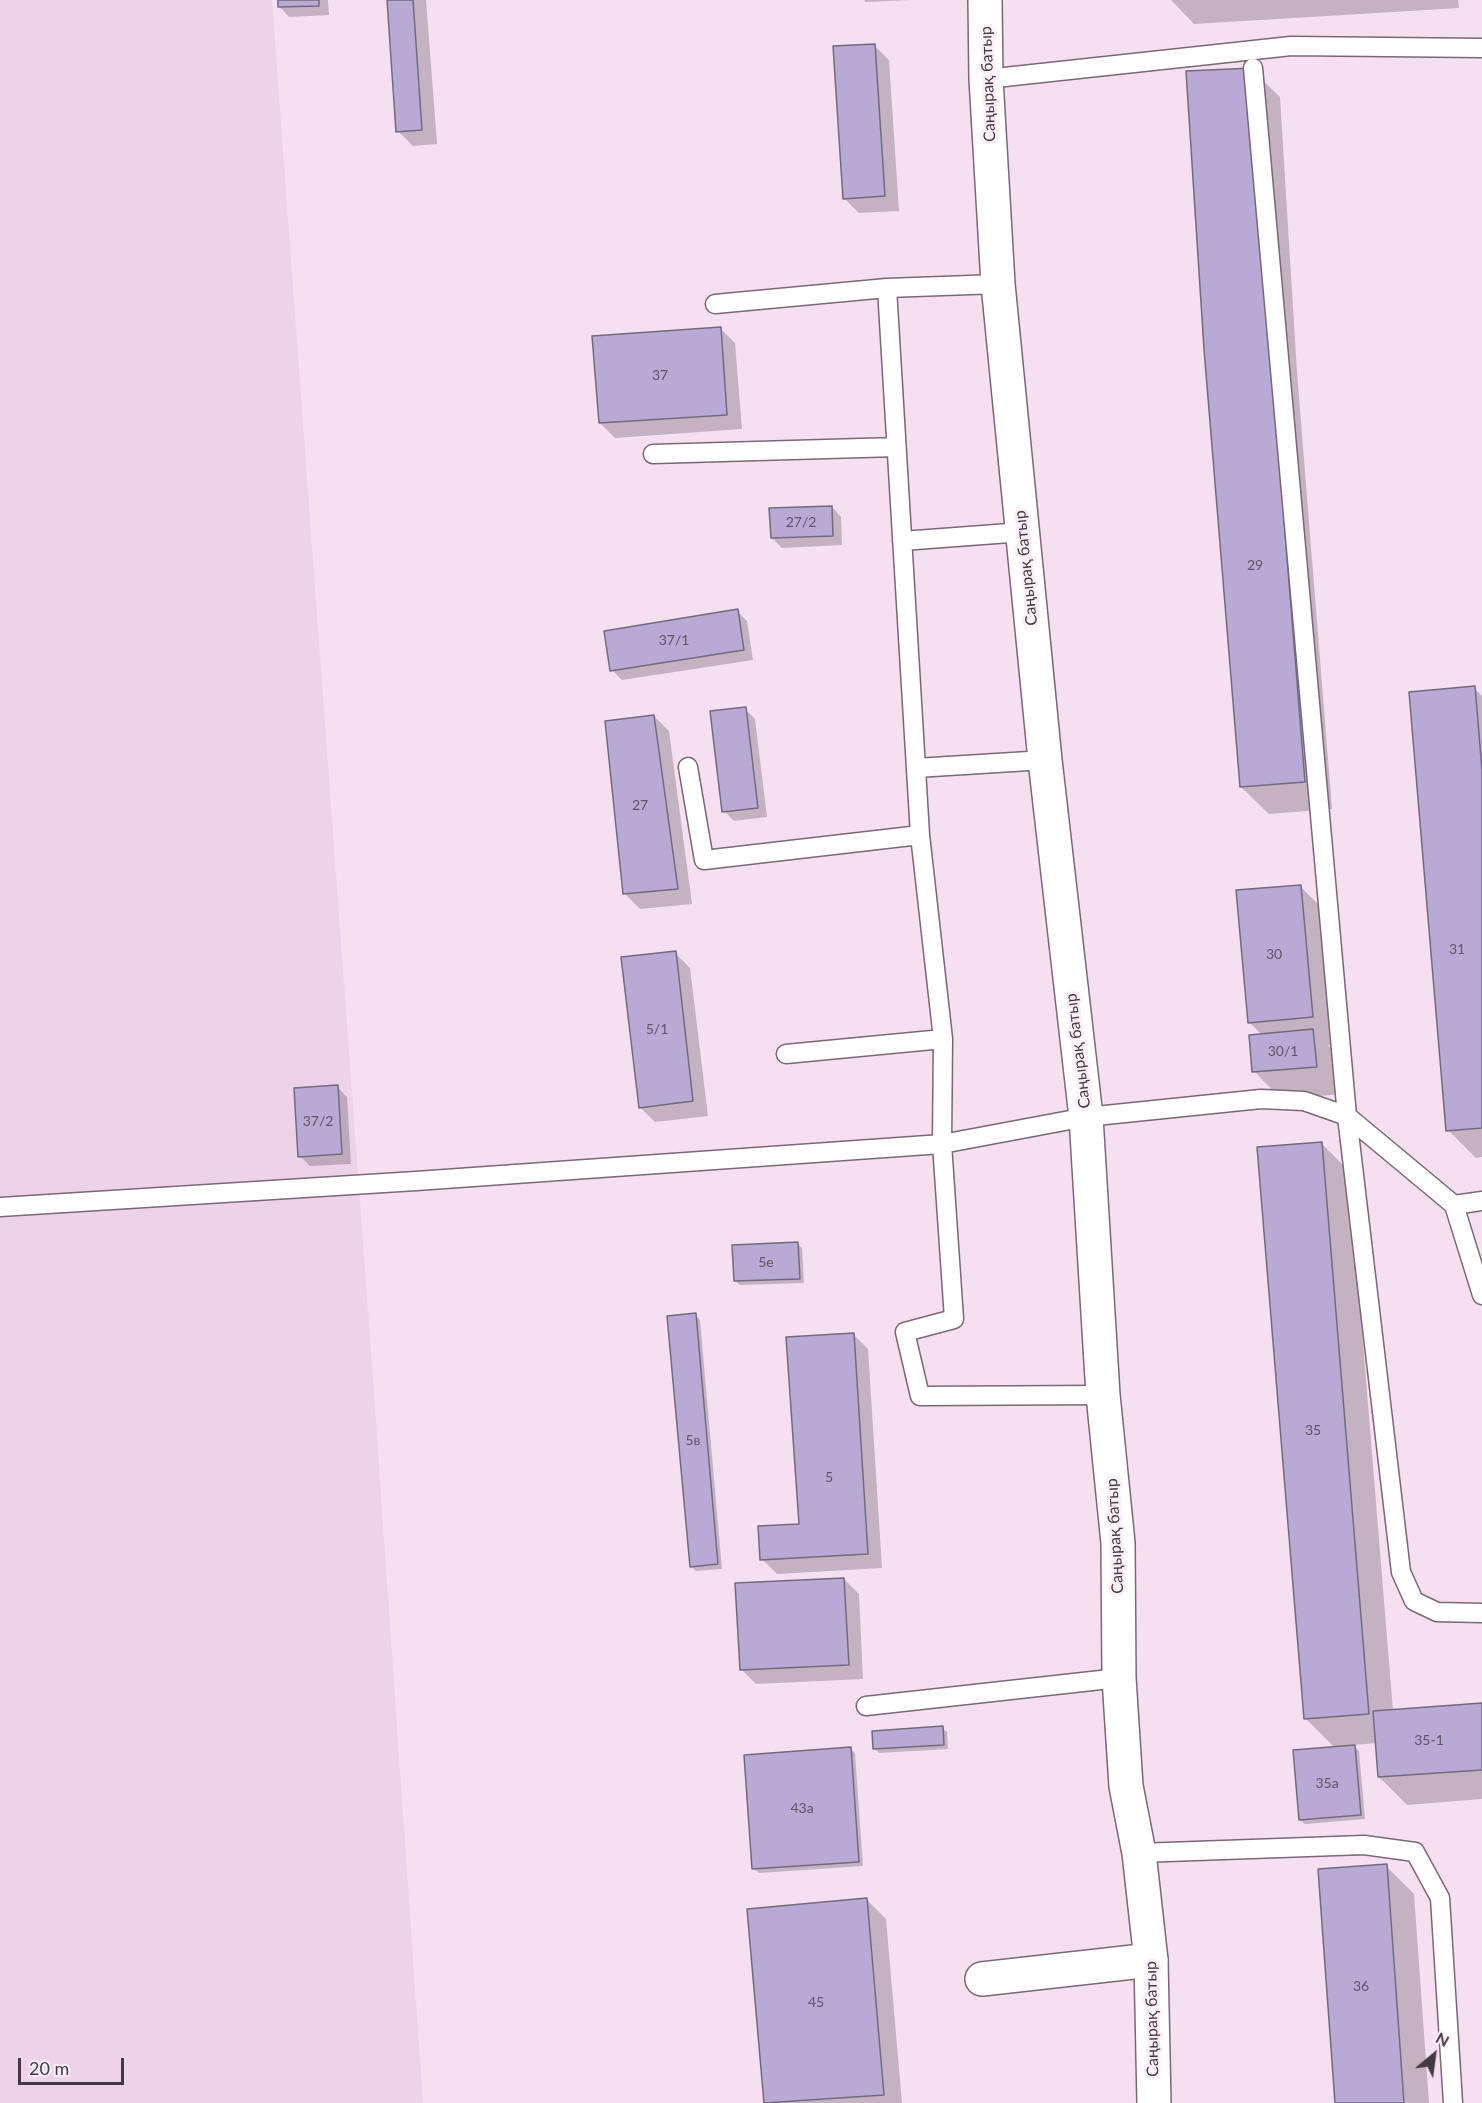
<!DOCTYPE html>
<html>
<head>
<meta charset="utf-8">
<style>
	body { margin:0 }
	#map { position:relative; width:1482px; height:2103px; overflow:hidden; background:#f5dff1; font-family:Lato,sans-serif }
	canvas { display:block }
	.north { position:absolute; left:1404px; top:2025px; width:60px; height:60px; -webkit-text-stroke:4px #fdeffa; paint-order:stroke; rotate:29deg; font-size:16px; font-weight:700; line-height:24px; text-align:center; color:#423a41 }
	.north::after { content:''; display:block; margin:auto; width:21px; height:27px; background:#423a41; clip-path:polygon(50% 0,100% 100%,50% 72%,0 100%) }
	.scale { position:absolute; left:18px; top:2058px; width:106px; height:27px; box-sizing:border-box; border:3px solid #423a41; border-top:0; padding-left:8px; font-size:18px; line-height:21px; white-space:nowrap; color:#423a41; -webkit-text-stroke:4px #fdeffa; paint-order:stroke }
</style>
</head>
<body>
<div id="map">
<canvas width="1482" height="2103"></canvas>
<div class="north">N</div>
<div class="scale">20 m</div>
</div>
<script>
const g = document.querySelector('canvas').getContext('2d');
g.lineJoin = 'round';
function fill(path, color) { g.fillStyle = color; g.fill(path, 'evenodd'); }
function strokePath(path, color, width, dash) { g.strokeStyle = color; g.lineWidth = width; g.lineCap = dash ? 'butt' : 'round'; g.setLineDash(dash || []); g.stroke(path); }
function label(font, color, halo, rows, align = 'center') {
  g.font = font + ' Lato,sans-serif'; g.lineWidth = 6; g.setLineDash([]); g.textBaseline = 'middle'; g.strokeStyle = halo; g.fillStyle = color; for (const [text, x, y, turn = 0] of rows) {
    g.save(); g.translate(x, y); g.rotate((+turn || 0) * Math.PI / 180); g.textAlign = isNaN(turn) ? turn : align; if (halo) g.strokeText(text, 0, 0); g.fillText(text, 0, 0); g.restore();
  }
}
fill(new Path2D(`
	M0 0H272L373 1379 423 2103H0Z`), '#eed2ea');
fill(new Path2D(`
	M279 0H328L329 15 289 17 280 7Z
	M388 0H426L437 144 413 146 398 131Z
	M864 0H910L866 2Z
	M1171 0H1458L1459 8 1194 24Z
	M874 45 889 60 899 211 859 213 844 198Z
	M1252 70 1280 97 1297 372 1332 809 1269 814 1241 787Z
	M720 328 735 343 742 429 615 438 600 423Z
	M832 507 841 517 842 545 782 548 772 538Z
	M737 611 747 621 753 660 622 680 612 670Z
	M1474 688 1482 696V1157L1476 1158 1448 1130Z
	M745 709 755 719 767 817 734 821 724 811Z
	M654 716 669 731 692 904 640 909 625 894Z
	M1300 886 1328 914 1340 1044 1328 1045 1341 1058 1344 1094 1281 1099 1254 1071 1262 1035 1249 1022Z
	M675 953 690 968 708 1116 655 1122 640 1107Z
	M337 1087 347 1097 351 1164 310 1166 300 1156Z
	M1321 1143 1349 1171 1393 1711 1482 1704V1799L1407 1805 1379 1777 1377 1743 1353 1745 1359 1751 1365 1819 1305 1824 1300 1820 1335 1748 1305 1718Z
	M798 1244 802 1248 804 1283 740 1285 735 1281Z
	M695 1315 700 1320 722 1569 696 1571 691 1566Z
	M853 1334 868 1349 882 1568 777 1574 762 1559 800 1525Z
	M844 1579 859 1594 863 1679 756 1684 741 1669Z
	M942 1728 947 1732 948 1749 879 1753 875 1749Z
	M851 1749 855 1753 863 1866 759 1873 754 1869Z
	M1386 1866 1414 1894 1429 2103H1337Z
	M867 1900 886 1919 902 2103H765L748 1910Z`), '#0003');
const building = new Path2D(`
	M278 0H319V6L278 7Z
	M387 0H413L422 130 396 132Z
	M875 44 885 196 843 199 833 46Z
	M1253 68 1270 344 1305 782 1240 787 1204 349 1186 71Z
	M721 327 727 415 599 423 592 336Z
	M832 506 833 536 771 538 769 508Z
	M738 609 744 650 610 671 604 631Z
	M1475 686 1482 770V1128L1446 1131 1409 692Z
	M746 707 758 808 722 812 710 711Z
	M654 715 678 889 623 894 605 721Z
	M1301 885 1313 1017 1248 1023 1236 890Z
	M676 951 693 1101 639 1108 621 957Z
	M1313 1029 1317 1067 1252 1072 1249 1035Z
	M338 1085 342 1154 298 1157 294 1088Z
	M1322 1142 1369 1714 1304 1719 1257 1147Z
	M798 1242 800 1279 734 1281 732 1245Z
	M696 1313 718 1564 690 1567 667 1316Z
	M854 1333 868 1554 760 1560 758 1526 799 1524 786 1337Z
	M844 1578 849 1665 740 1670 735 1583Z
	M1482 1703V1770L1378 1777 1373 1711Z
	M943 1726 944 1745 873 1749 872 1731Z
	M1355 1745 1361 1815 1299 1820 1293 1750Z
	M851 1747 859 1862 752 1869 744 1755Z
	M1387 1864 1404 2103H1335L1318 1869Z
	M867 1898 884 2095 764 2103 747 1909Z`);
fill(building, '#b9a9d5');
strokePath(building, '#726a7f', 1.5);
const service = new Path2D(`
	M1253 68 1347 1116 1401 1572 1414 1601 1437 1612 1482 1613
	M986 79 1291 46 1482 48
	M998 284 887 288 920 835 943 1039 942 1144 954 1319 905 1332 920 1396 1103 1395
	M715 304 887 288
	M653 454 896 447
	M902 541 1023 532
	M688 767 704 860 920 835
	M916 768 1045 760
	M786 1054 943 1039
	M1454 1205 1482 1201
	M0 1207 416 1181 942 1144 1086 1117 1261 1099 1304 1101 1347 1116 1454 1205 1482 1295
	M866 1706 1119 1678
	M1139 1853 1364 1845 1415 1852 1440 1898 1453 2103`);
const minor = new Path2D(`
	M982 1979 1151 1960`);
const tertiary = new Path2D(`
	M985 0 986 79 998 284 1045 760 1086 1117 1103 1395 1118 1543 1119 1678 1126 1786 1139 1853 1151 1960 1154 2103`);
strokePath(service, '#7a6777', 21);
strokePath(minor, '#7a6777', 36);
strokePath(tertiary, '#7a6777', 36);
strokePath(service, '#fff', 18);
strokePath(minor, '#fff', 33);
strokePath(tertiary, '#fff', 33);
label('14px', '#605666', null, [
	["37",660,375],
	["27/2",801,522],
	["29",1255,565],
	["37/1",674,640],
	["27",640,805],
	["31",1457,949],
	["30",1274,954],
	["5/1",657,1029],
	["30/1",1283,1051],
	["37/2",318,1121],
	["5е",766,1262],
	["35",1313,1430],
	["5в",693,1440],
	["5",829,1477],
	["35-1",1429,1740],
	["35а",1327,1783],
	["43а",802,1808],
	["36",1361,1986],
	["45",816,2002]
]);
label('16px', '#423a41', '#fdeffa', [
	["Саңырақ батыр",988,84,-92],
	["Саңырақ батыр",1026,568,-96],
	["Саңырақ батыр",1078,1051,-97],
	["Саңырақ батыр",1115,1536,-93],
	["Саңырақ батыр",1152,2019,-91]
]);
</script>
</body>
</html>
